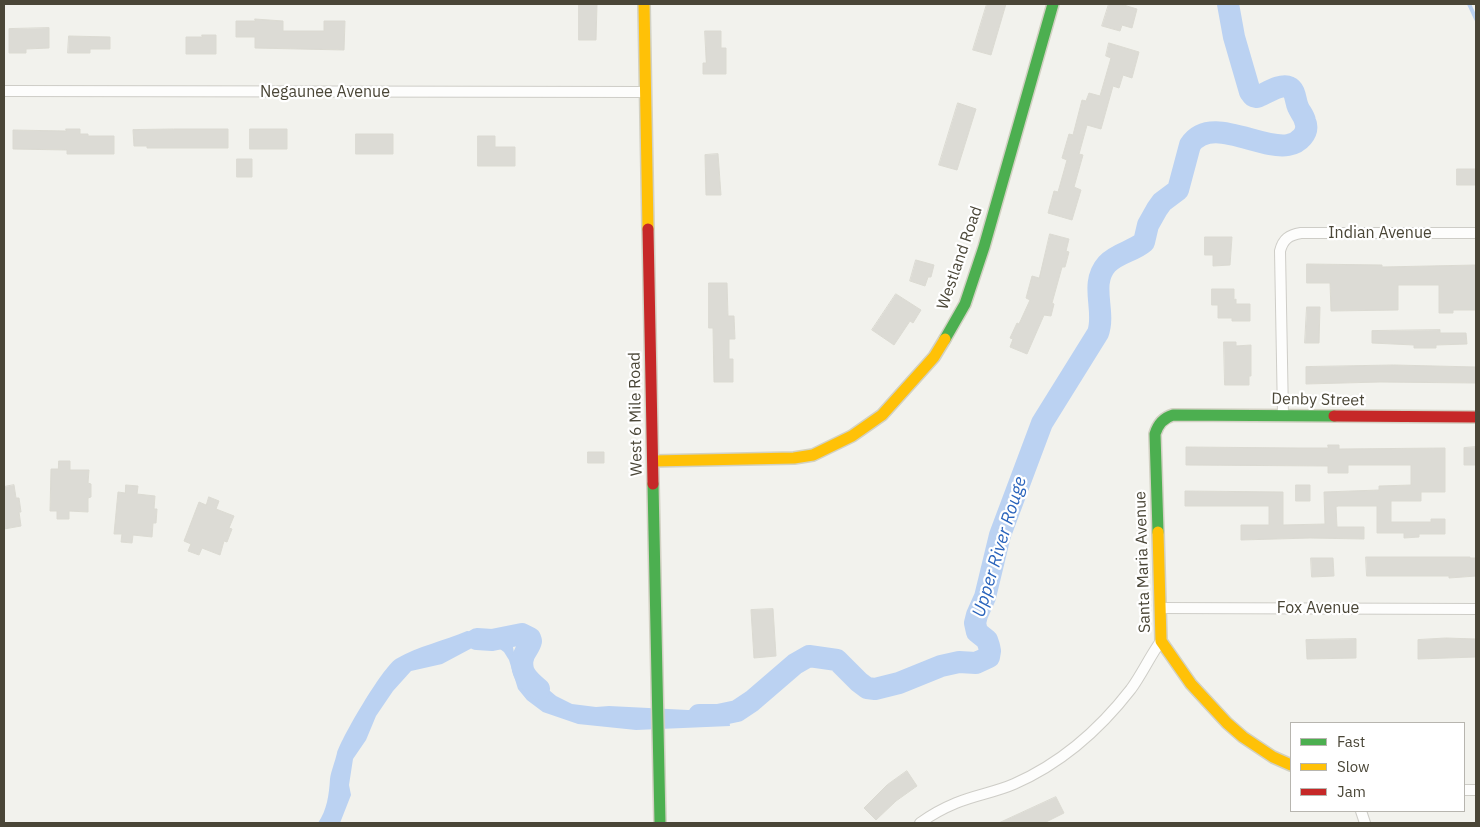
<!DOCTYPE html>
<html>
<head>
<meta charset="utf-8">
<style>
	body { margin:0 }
	#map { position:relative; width:1480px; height:827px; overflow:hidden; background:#f2f2ed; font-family:"IBM Plex Sans",sans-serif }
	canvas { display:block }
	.frame { position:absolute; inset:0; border:5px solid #4a4637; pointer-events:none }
	.legend { position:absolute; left:1290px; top:722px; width:175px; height:90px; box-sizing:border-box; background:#fff; border:1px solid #b7b5af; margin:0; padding:6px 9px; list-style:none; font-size:15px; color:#4a4637 }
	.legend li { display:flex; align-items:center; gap:10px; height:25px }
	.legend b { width:25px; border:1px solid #b7b5af }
</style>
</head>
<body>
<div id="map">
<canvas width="1480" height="827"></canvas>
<div class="frame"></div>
<ul class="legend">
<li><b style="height:6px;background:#4caf50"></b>Fast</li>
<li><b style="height:6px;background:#ffc107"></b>Slow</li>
<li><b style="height:6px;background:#c62828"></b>Jam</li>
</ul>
</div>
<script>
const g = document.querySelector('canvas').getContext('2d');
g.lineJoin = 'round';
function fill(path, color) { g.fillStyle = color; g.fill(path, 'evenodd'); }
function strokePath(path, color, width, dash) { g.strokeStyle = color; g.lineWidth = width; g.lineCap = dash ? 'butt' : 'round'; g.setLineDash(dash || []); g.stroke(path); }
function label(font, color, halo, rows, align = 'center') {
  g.font = font + ' "IBM Plex Sans",sans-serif'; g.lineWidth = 4.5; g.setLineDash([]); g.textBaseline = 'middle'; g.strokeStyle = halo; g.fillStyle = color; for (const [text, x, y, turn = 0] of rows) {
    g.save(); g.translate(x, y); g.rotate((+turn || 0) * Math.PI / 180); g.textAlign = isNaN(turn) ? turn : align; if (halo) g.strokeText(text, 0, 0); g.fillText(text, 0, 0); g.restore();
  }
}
fill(new Path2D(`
	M467 631 492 633 502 631 512 642 515 658 531 675 556 696 572 704 596 707 609 706 688 710 728 709 730 726 636 730 578 724 543 712 527 700 518 689 509 660 504 652 496 646 485 645 472 648 442 664 411 671 393 691 376 716 366 740 353 759 349 785 351 795 340 823H318C327 810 329 795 330 779 331 771 335 762 337 753 342 737 382 668 396 659 418 646 444 641 467 631Z`), '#bbd2f2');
strokePath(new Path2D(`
	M1469 4 1476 19`), '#bbd2f2', 4);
strokePath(new Path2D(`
	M477 639 492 640 522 634 530 638 531 641C530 646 526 650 524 655 518 671 528 680 539 689
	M699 715H718L737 711 752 701 795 664 809 656 837 660 859 682 867 688 875 689 899 683 941 666 959 662 976 663 989 657 990 651 989 646 987 640 977 632 975 623 977 615 985 597 1000 535 1042 423 1098 333C1106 311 1089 284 1107 264 1117 253 1134 251 1144 242L1148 225 1157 209 1162 202 1178 190 1190 145C1210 114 1260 150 1288 145 1299 143 1310 133 1305 121 1304 116 1300 112 1298 107 1295 101 1296 90 1289 87 1281 83 1265 94 1257 97L1253 96 1250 92 1234 37 1228 4`), '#bbd2f2', 22);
const building = new Path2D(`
	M579 4H597L596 40H579Z
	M987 4H1006L991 55 973 50Z
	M1109 4H1120L1137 9 1132 28 1122 25 1120 31 1102 26Z
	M255 19 283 21V31H324V21H345L344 50 255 48V37H236V21H255Z
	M49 28V48L26 49V53H9V29Z
	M705 31H721V48H726V74H703V63H706Z
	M202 35H216V54H186V37H202Z
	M69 36 110 37V49H90V53H68Z
	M1109 43 1139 52 1132 78 1123 75 1119 88 1113 86 1101 129 1087 125 1079 154 1083 155 1074 187 1081 190 1072 220 1048 213 1054 191 1058 192 1067 160 1062 158 1069 134 1073 135 1082 100 1086 101 1089 93 1100 96 1111 58 1106 56Z
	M958 103 976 109 957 170 939 165Z
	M66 129H80V134H88V136H114V154H67V150L13 149V130L66 131Z
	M174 129H228V148H147V146H134L133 130Z
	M250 129H287V149H250Z
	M356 134H393V154H356Z
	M478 136H495V147H515V166H478Z
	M718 154 721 195H706L705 155Z
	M237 159H252V177H237Z
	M1457 169H1476V185H1457Z
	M1050 234 1069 239 1066 251 1069 252 1065 267H1062L1052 303 1054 304 1051 316 1044 315 1027 354 1010 347 1013 339 1010 338 1017 323 1019 324 1030 300 1026 298 1032 276 1039 278Z
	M1205 237H1232L1230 265 1213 266V255H1205Z
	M916 260 934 265 931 277H928L925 286 910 281Z
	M1307 264 1382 265V267L1476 265V310H1453V313H1439V285H1398V310L1331 311 1330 283H1307Z
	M709 283H727L728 316H734L735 339H729V359H733V382H714L713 328H709Z
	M1212 289H1234V300L1236 299V304H1250V321H1232V318H1218V305H1212Z
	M896 294 921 310 913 323 910 321 894 345 872 330Z
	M1307 307H1320L1319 343H1305Z
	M1440 330V333H1466L1467 344 1436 345V348H1414V345L1372 343V331Z
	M1224 342H1236V346L1251 345V376H1249V385H1225Z
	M1394 365 1476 367V383L1380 382 1306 384V367Z
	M1328 445H1339V449L1445 448V492H1421V501H1391V522H1431V519H1445V534H1419V537L1404 538V533H1377V506H1338L1336 507 1337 527H1364V539L1310 538 1241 540V525H1269V506H1185V491L1283 492V525L1325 524 1324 492 1379 490V486L1411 485V465H1348V473H1328V466L1186 465V447L1299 448H1328Z
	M1476 447V465H1464V448Z
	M588 452H604V463H588Z
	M59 461H70V470H89L88 483 91 484V497L88 498V512L69 511V519H57V511H50L51 469H58Z
	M14 485 16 498H19L21 512H19L21 526 4 529V487Z
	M126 485 138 486 137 494 155 496 154 509H157L156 523H153L152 537 133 535 132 543 121 542 122 534H114L118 492 125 493Z
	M1296 485H1310V501H1296Z
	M209 497 219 501 216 509 234 516 229 528 232 529 227 542 224 541 220 555 202 548 199 555 188 551 191 544 184 541 199 502 206 505Z
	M1366 557H1470V558H1476V576L1449 578V576H1367Z
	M1311 558H1333L1334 576 1312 577Z
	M773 609 776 656 754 658 751 610Z
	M1446 638 1476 639V657L1418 659V640Z
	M1356 639V658L1307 659 1306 640Z
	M907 771 917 786 896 801 876 820 864 808 887 785Z
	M1056 797 1064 813 1044 823H999Z`);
fill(building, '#dcdbd5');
strokePath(building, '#dbdad2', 1);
const street = new Path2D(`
	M4 91 646 92
	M1283 416 1280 251C1283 239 1289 235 1301 233H1476
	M1160 608 1476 609
	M1464 790H1476
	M1361 811 1365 823
	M920 823C931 815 944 808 956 803 975 795 996 792 1014 784 1062 763 1100 729 1131 689 1142 674 1150 656 1161 641`);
const fast = new Path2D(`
	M945 339 965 304 984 247 1053 4
	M653 484 660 823
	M1158 532 1155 434C1158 424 1163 418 1173 415L1334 416`);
const slow = new Path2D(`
	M644 4 648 229
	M653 461 794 458 813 455 852 436 882 415 934 357 945 339
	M1158 532 1161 641 1191 684 1227 723 1243 737 1273 757 1291 765`);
const jam = new Path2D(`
	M648 229 653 484
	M1334 416 1476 417`);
strokePath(street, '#cecdc7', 12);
strokePath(fast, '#d2d1c3', 14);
strokePath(slow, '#d2d1c3', 14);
strokePath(jam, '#d2d1c3', 14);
strokePath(street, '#fdfdfc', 10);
strokePath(fast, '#4caf50', 11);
strokePath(slow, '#ffc107', 11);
strokePath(jam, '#c62828', 11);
label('16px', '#4a4637', '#fff', [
	["Negaunee Avenue",325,92],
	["Indian Avenue",1380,233],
	["Westland Road",960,258,-71],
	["Denby Street",1318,400,1],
	["West 6 Mile Road",636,414,-91],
	["Santa Maria Avenue",1143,562,-92],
	["Fox Avenue",1318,608]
]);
label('italic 18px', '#2a64bc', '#fff', [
	["Upper River Rouge",1000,547,-73]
]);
</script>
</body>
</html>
